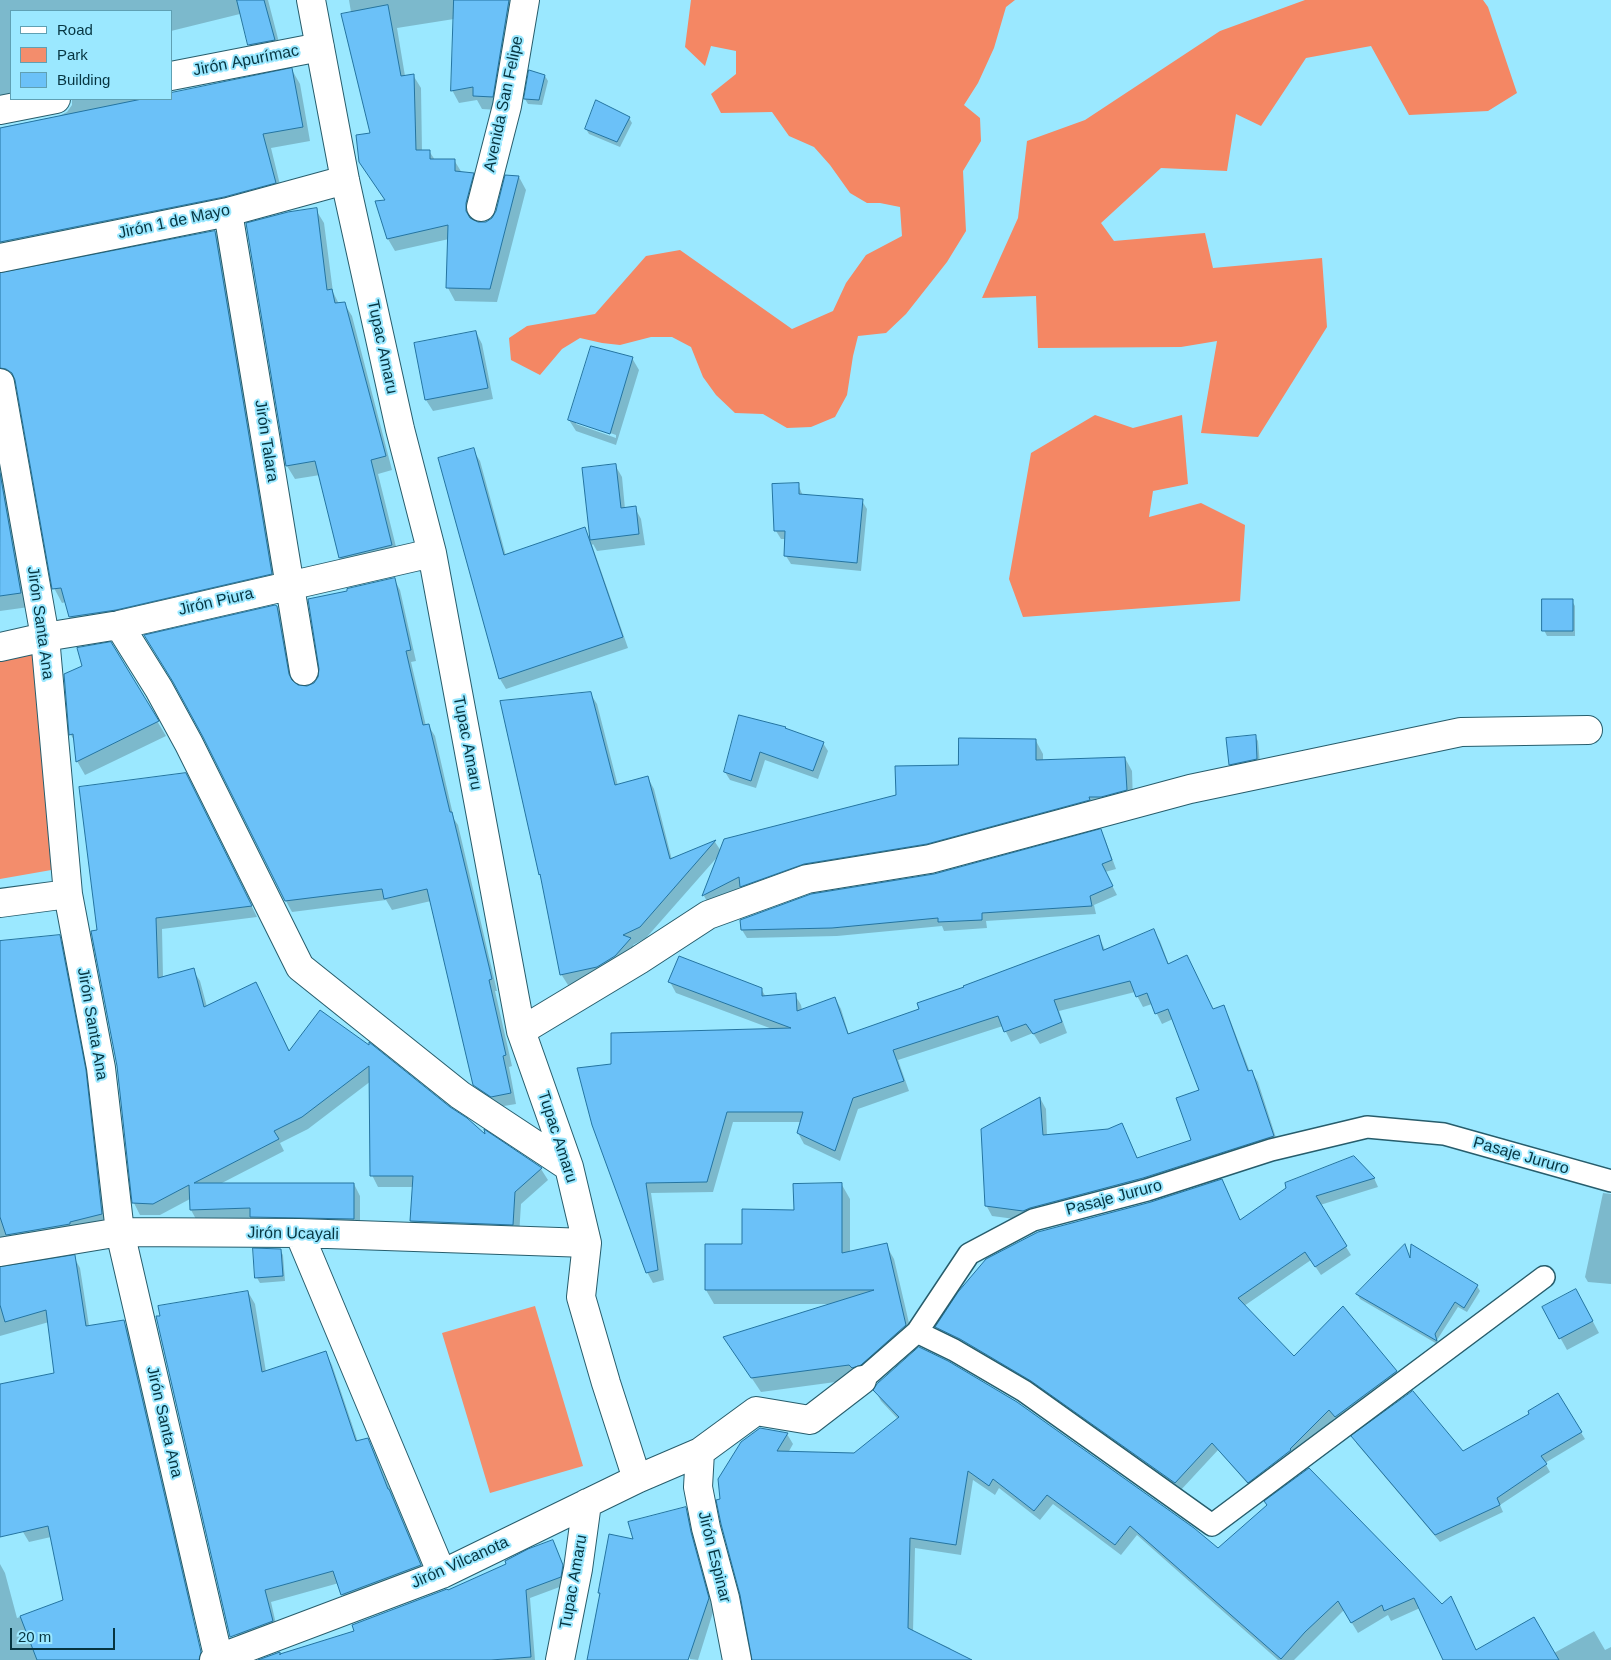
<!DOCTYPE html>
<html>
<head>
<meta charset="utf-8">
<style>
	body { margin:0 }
	#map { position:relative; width:1611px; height:1660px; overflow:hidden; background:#9be8ff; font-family:Helvetica,sans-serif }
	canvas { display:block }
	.legend { position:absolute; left:10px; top:10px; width:162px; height:90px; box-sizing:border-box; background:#9be8ff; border:1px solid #5fa0b3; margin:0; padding:6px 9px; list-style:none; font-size:15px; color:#063541 }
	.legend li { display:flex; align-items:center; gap:10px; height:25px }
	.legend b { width:25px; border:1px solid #5fa0b3 }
	.scale { position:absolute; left:10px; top:1628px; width:105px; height:22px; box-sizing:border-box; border:2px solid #063541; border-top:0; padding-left:6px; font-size:15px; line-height:18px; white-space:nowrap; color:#063541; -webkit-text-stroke:4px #9be8ff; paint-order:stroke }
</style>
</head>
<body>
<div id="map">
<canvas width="1611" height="1660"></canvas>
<ul class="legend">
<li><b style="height:6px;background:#fff"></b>Road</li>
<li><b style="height:14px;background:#f38d6c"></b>Park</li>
<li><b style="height:14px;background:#6bc1f8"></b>Building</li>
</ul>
<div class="scale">20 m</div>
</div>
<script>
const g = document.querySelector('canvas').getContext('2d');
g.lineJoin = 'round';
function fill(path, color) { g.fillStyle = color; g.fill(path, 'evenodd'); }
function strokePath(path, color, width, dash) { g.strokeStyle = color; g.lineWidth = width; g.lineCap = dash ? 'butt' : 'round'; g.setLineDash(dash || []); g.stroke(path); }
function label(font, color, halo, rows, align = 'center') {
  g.font = font + ' Helvetica,sans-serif'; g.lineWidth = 4; g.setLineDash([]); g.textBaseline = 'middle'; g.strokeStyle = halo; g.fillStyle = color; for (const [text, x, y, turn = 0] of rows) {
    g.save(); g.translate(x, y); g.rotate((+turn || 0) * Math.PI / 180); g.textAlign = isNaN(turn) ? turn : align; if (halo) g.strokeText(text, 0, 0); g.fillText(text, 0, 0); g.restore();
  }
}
fill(new Path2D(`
	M35 654 57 869 0 879V660Z
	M535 1306 583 1466 490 1493 442 1333Z`), '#f38d6c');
fill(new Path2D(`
	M691 0H1015L1006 7 994 48 978 83 964 105 980 118 981 141 963 171 966 231 947 262 906 314 886 333 858 336 853 356 847 395 835 417 811 427 787 428 763 414 735 413 716 395 703 377 691 347 672 337H651L620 345 602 343 580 338 562 349 540 375 511 360 509 338 527 326 595 314 646 256 680 250 792 329 833 311 846 283 866 255 902 236 900 207 880 203H867L850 193 830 165 814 147 789 136 772 112 721 113 711 94 736 74V51L711 46 705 66 685 47Z
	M1305 0H1483L1488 7 1517 93 1488 111 1409 115 1371 46 1306 58 1261 126 1236 114 1227 171 1161 168 1101 223 1114 241 1205 233 1213 268 1322 258 1327 327 1258 437 1201 433 1217 341 1181 347 1038 348 1036 296 982 298 1018 218 1027 141 1085 120 1220 31Z
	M1095 415 1133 428 1182 415 1188 484 1153 491 1149 517 1201 503 1245 525 1240 601 1023 617 1009 579 1031 453Z`), '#f48764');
fill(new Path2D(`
	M0 0H268L282 54 258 59 249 45 240 14 171 31V11H11V99L0 101Z
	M349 0H524L499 110 482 109 477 100 459 103 452 90 454 19 397 28 405 76 413 75 421 88 422 151H429L435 160H454L462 173 473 174 480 187 473 221 477 223H485L493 219 497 211 506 176 519 177 526 190 497 302 455 301 448 288 449 239 395 251 388 239 386 201 360 162 371 134Z
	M292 70 300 84 310 141 271 148 283 197 0 260V129L3 127 59 116 67 112 72 105V99H171Z
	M530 72 545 76 548 81 542 105 528 104 525 99Z
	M629 118 632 123 620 147 589 134 586 129Z
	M316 210 324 223 333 292 339 304 344 303 352 316 392 470 378 474 399 559 348 571 340 558 320 475 295 479 287 466 247 224Z
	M215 232 223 246 279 588 78 631 70 617 66 602 62 603 54 588 17 384 6 382 0 385V274Z
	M476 332 482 344 493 399 433 411 426 400Z
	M632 358 639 370 616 445 576 431 569 420ZM576 421 616 435V438L576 424Z
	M0 445 29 607 0 611Z
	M473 450 480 461 506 556 584 529 591 541 583 469 615 465 622 477 625 509 635 508 641 519 645 545 597 551 593 544 592 545 628 648 506 689 500 679Z
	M798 484 803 496 862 501 867 509 861 571 791 564 786 556V539H781L776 531Z
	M394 579 400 590 416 661 411 662 426 726 428 725 435 736 454 819 458 825 497 991H495L512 1066 509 1067 516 1104 498 1107 481 1096 475 1085 431 901 392 910 386 900 292 912 286 901 277 607 283 618 294 684 307 688 314 684 320 677 349 592Z
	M1572 601 1575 606V636H1547L1544 630Z
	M111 643 166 736 85 775 77 761 75 742 71 735 65 675 84 666Z
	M590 693 597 704 618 786 648 778 654 789 672 860 715 842 721 851 898 796 960 766 1036 741 1043 754V761L1125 758 1132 771 1133 803 711 908 704 896 720 854 646 938 633 945 636 950 603 978 568 985 561 974 543 879 540 874 501 703Z
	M785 728 786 730 823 743 828 751 818 779 765 760 756 788 730 780 725 772Z
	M1255 736 1258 741 1260 764 1233 770 1230 764Z
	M192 786 257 917 162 929 163 978 193 970 200 981 207 1007 256 984 290 1052 320 1011 487 1138 485 1132 541 1169 548 1180 521 1204 519 1236 418 1233 411 1221 413 1187H378L372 1175 371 1081 308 1129 280 1143 284 1151 220 1184H354L360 1196V1231L197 1221 191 1210 190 1199 160 1215H140L134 1203 118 1066 99 931Z
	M1100 831 1105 839 1116 869 1105 872 1117 895 1094 905 1096 914 986 921 987 928 944 931 942 926 837 936 747 938 742 930 934 875Z
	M1154 931 1160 941 1169 965 1213 1010 1223 1006 1229 1017 1250 1072H1252L1258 1082 1279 1147 1030 1221 992 1216 986 1205 1040 1098 1046 1109 1047 1136 1108 1130 1122 1125 1138 1159 1193 1141 1200 1091 1173 1019 1162 1024 1152 1004 1143 1007 1135 992 1059 1011 1067 1033 1040 1044 1033 1033 1011 1042 1003 1026 898 1060 909 1091 858 1109 840 1161 804 1144 798 1133 801 1122H733L713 1192 651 1193 664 1280 653 1283 647 1272 612 1065 775 1030 676 993 670 982 761 989 766 997 795 995 801 1005 802 1010 835 998 841 1009 849 1035 921 1010 965 988 1099 937 1105 950Z
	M59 936 65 947 91 1082 108 1225 0 1249V942Z
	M1354 1158 1374 1178 1378 1187 1320 1205 1351 1255 1321 1275 1311 1260 1244 1306 1294 1358 1343 1308 1396 1372 1401 1381 1341 1425 1335 1418 1294 1458 1254 1491 1218 1450 1180 1491 942 1336 937 1327 1240 1221Z
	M842 1185 850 1199V1253L886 1245 894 1259 913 1340 858 1379 761 1392 725 1338 831 1304H714L706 1290 743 1246 795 1211Z
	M1603 1193 1611 1194V1284L1588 1282 1585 1277Z
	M1405 1246 1411 1260 1412 1246 1477 1286 1480 1291 1467 1312 1458 1307 1437 1340 1439 1345 1360 1299 1357 1294Z
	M280 1250 283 1255 285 1281 260 1283 257 1278Z
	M74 1257 80 1268 89 1326 124 1322 130 1333 196 1616 188 1613 202 1660H0V1564L5 1573 17 1618 64 1601 51 1537 29 1542 23 1532 0 1519V1385L56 1374 49 1322 0 1336V1268Z
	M248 1292 255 1304 266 1372 326 1353 332 1365 358 1442 367 1439 374 1451 427 1577 349 1606 343 1595 339 1583 271 1602 278 1633 255 1642 234 1634Z
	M1582 1301 1599 1333 1567 1350 1544 1308Z
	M875 1390 1218 1550 1309 1470 1476 1651 1554 1653 1594 1631 1605 1650 1611 1647V1660H1444L1420 1608 1391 1621 1388 1615 1358 1633 1344 1610 1294 1660H1278L1137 1535 1121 1555 1053 1504 1040 1520 999 1488 995 1495 973 1480 961 1555 915 1548 913 1632 950 1648 956 1658 955 1660H753L721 1500 760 1429 787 1434 793 1444 788 1453 854 1454 898 1419 881 1401Z
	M1557 1394 1585 1439 1545 1463 1550 1472 1500 1505 1503 1512 1440 1542 1357 1444 1353 1437 1462 1452 1531 1414Z
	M685 1509 692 1520 714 1609 698 1660 690 1659 675 1611 666 1660H588L601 1596 599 1593 635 1541Z
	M553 1541 567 1574 565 1585 530 1598 535 1660H303L355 1631 508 1565Z`), '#0003');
const building = new Path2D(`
	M237 0H264L275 40 248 45Z
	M454 0H509L493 97 473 96V87L451 91Z
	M388 5 401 76 414 74 416 150H430V159H455V171L474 173 466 203V211L470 218 478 222H486L492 218 496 211 505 175 519 176 490 289 446 288 448 225 387 239 375 201 385 200 359 162 356 135 370 133 341 14Z
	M292 68 303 127 263 134 276 183 224 197 0 242V128L142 99H171V93Z
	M529 70 545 75 539 100 524 99Z
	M596 100 630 117 617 142 585 129Z
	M317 208 327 290 332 289 335 303 345 302 386 456 371 460 392 545 339 558 315 461 286 466 246 223 288 212Z
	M215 231 272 574 116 610 69 617 61 588 52 589 15 380 12 373 6 369 0 368V273Z
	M476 331 488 388 425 400 414 343Z
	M591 346 633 357 610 434 568 420Z
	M474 448 504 555 585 527 623 637 499 679 438 458Z
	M616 464 621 508 636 506 639 534 590 540 582 468Z
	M0 473 21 593 0 596Z
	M799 483V494L863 499 857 563 784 556 785 531H774L772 484Z
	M395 578 411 650 406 651 423 725 429 724 450 812H452L492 979 489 980 506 1055 503 1056 511 1093 491 1097 473 1085 427 889 384 899 382 889 285 901 203 737 173 682 144 635 275 605 277 606 289 674 292 680 298 685 307 686 314 683 318 677 319 669 308 599 347 591V589Z
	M1542 599H1573V631H1542Z
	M111 642 159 721 76 762 73 734 69 735 64 674 82 666 77 648Z
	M591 692 615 785 648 776 670 859 716 840 640 927 623 935 631 938 615 956 597 967 560 975 540 874 539 875 500 701Z
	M739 715 786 727 785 728 824 742 813 771 760 752 751 781 724 772Z
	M1256 735 1257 759 1229 765 1226 738Z
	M959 738 1036 739V760L1125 757 1127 790 1101 797H1089L1090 800 927 844 804 864 740 887 739 877 702 896 724 839 896 795 895 766 958 765Z
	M186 773 252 906 156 918 158 978 194 968 204 1007 256 982 289 1051 320 1010 369 1045V1042L450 1107 467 1118 485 1134 484 1129 542 1168 515 1192 513 1225 410 1221 413 1176H370L369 1066 302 1117 274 1131 279 1139 194 1183H354V1219L250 1217V1208L190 1210 189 1185 153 1204 132 1203 117 1066 91 931 97 930 79 787Z
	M1101 829 1112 860 1102 864 1113 886 1090 896 1092 906 982 913V920L938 922V918L832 928 741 930 740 920 811 894 934 874Z
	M1154 929 1168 964 1187 955 1213 1009 1224 1005 1248 1071 1252 1070 1274 1136 1143 1178 1030 1208 1023 1211 985 1206 981 1129 1040 1097 1043 1135 1108 1129 1122 1123 1137 1158 1191 1140 1176 1098 1199 1090 1168 1009 1155 1014 1147 993 1136 997 1130 981 1054 1000 1062 1022 1033 1034 1026 1024 1004 1032 998 1016 893 1050 904 1081 853 1098 835 1151 797 1133 803 1112H727L707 1182 646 1183 658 1270 646 1273 592 1125 577 1068 611 1064V1033L791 1028 668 982 679 956 762 988V996L796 993 797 1011 835 997 848 1034 919 1009 917 1003 964 987 963 986 1099 935 1103 950Z
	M60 935 86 1070 102 1214 70 1222V1224L6 1235 0 1217V941Z
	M1354 1156 1375 1178 1316 1196 1347 1246 1315 1267 1305 1252 1238 1298 1294 1356 1343 1306 1397 1371 1335 1417 1329 1410 1290 1449 1291 1450 1248 1483 1212 1443 1175 1483 1031 1381 960 1339 935 1327 958 1292 986 1259 1038 1232 1151 1202 1222 1179 1240 1220 1286 1188 1285 1183Z
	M842 1183V1253L887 1243 906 1325 861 1365 852 1368 849 1365 751 1378 723 1337 874 1290H705V1244H742V1209L794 1210 793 1184Z
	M1405 1244 1410 1258 1411 1244 1478 1285 1464 1308 1455 1302 1435 1334 1437 1341 1356 1294Z
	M253 1248 281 1249 283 1276 255 1278Z
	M75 1255 86 1326 124 1320 201 1652 199 1660H37L20 1616 63 1600 48 1526 0 1537V1384L54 1373 46 1310 5 1322 0 1305V1267Z
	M1576 1289 1593 1321 1559 1339 1542 1307Z
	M248 1291 262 1372 326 1351 356 1441 368 1438 388 1489H389L421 1565 341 1595 333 1571 265 1590 273 1621 230 1637 156 1316H160L158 1306Z
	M919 1347 948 1361 1017 1402 1194 1528 1218 1548 1267 1505 1264 1501 1309 1468 1442 1604 1451 1596 1476 1650 1534 1617 1559 1660H1443L1414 1598 1384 1611 1382 1605 1351 1623 1338 1601 1305 1632 1281 1659 1130 1526 1115 1545 1047 1495 1034 1511 993 1479 989 1486 968 1471 956 1545 910 1538 908 1628 972 1660H752L740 1595 721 1524 716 1500 720 1499 718 1479 741 1442 760 1428 788 1433 777 1451 854 1453 899 1417 873 1390 877 1384Z
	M1413 1391 1463 1451 1529 1414 1528 1411 1558 1393 1582 1432 1541 1456 1547 1464 1497 1498 1500 1505 1435 1535 1351 1436Z
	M686 1507 691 1532 709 1598 688 1660H587L600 1593H598L609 1534 633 1539 628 1522Z
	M553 1540 563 1565 561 1577 526 1590 531 1657 491 1660H258L280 1652V1655V1654L354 1631 352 1625 447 1589 448 1590 506 1564 505 1561 528 1549Z`);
fill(building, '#6bc1f8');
strokePath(building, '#2474a1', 1);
const lane = new Path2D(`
	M917 1332 954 1350 1024 1391 1212 1525 1544 1277
	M862 1380 917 1332 969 1254 1033 1220 1147 1190 1271 1150 1367 1127 1444 1134 1611 1181`);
const street = new Path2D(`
	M311 0 345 180 400 429 432 553 521 1031 569 1167 587 1243 581 1297 606 1383 637 1479
	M171 76 320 47
	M0 110 56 99
	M481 207 507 106 525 0
	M228 212 304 671
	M0 258 228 212 345 180
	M0 383 45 637 68 894 101 1068 120 1232 219 1660
	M119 625 159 689 189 744 300 967 460 1095 569 1167
	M0 647 45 637 119 625 432 553
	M0 903 68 894
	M521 1031 639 960 708 915 807 879 930 859 1190 789 1461 732 1588 730
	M299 1233 442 1574
	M0 1252 120 1232 299 1233 587 1243
	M700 1452 698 1487 706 1528 725 1598 737 1660
	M214 1660 442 1574 637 1479 700 1452 756 1411 810 1420 862 1380
	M560 1660 578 1569 587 1503`);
strokePath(lane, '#275d6c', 24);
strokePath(street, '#275d6c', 30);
strokePath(lane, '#fff', 21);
strokePath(street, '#fff', 28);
label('16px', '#063541', '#9be8ff', [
	["Jirón Apurímac",246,61,-11],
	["Avenida San Felipe",504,104,-78],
	["Jirón 1 de Mayo",174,222,-12],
	["Tupac Amaru",382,347,78],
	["Jirón Talara",266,441,81],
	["Jirón Piura",216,602,-13],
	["Jirón Santa Ana",40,623,82],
	["Tupac Amaru",467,743,79],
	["Jirón Santa Ana",92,1024,80],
	["Tupac Amaru",557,1137,72],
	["Pasaje Jururo",1521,1156,16],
	["Pasaje Jururo",1114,1198,-15],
	["Jirón Ucayali",293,1234,1],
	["Jirón Santa Ana",164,1422,77],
	["Jirón Espinar",714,1557,76],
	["Jirón Vilcanota",460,1563,-24],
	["Tupac Amaru",574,1582,-80]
]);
</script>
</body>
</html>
